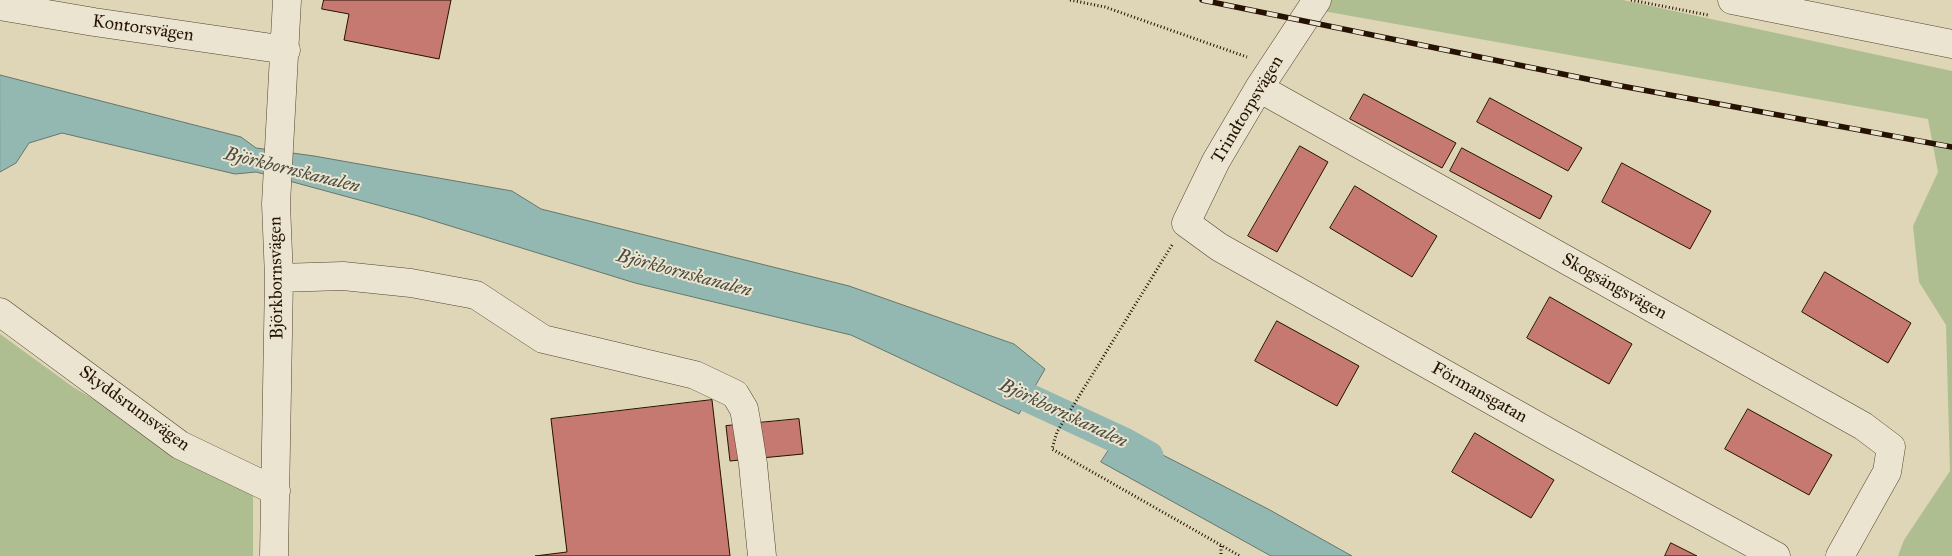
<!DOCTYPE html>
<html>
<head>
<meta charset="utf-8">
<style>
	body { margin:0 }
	canvas { display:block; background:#dfd5b7 }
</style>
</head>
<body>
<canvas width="1952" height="556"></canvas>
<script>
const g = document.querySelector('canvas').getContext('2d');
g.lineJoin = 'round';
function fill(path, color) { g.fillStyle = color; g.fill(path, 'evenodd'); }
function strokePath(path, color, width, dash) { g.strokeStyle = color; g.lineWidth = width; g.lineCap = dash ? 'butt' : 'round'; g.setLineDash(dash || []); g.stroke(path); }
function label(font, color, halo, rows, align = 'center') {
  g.font = font + ' "IM FELL Great Primer",serif'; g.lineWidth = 4; g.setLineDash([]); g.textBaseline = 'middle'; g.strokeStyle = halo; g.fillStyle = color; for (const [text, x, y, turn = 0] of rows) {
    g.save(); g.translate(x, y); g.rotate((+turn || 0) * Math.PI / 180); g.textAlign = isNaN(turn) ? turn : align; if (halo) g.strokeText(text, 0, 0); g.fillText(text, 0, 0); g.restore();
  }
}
fill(new Path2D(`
	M1330 0H1623L1952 71V556H1898L1904 540 1950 471 1946 325 1919 282 1913 226 1938 172 1928 119 1323 11Z
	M0 334 73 387 253 493V556H0Z`), '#afbe90');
const water = new Path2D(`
	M0 75 241 137 256 148 314 156 512 191 541 209 849 286 1014 344 1045 369 1019 414 851 335 635 283 418 216 256 172 235 174 62 133 29 143 16 163 0 172Z
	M1120 433 1268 509 1352 556H1271L1101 462Z`);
fill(water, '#93b8b2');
strokePath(water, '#67766b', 1);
strokePath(new Path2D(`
	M994 382 1124 442 1149 456`), '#93b8b2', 29);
const building = new Path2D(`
	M324 0H451L439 59 344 40 349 14 322 9Z
	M1364 94 1456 143 1442 168 1350 119Z
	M1490 98 1582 148 1568 171 1477 122Z
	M1300 146 1328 162 1277 252 1248 236Z
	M1462 148 1552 196 1540 219 1450 171Z
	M1622 163 1711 211 1690 249 1602 202Z
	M1355 186 1437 236 1412 277 1330 228Z
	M1825 272 1911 323 1888 363 1802 312Z
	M1550 297 1632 344 1609 384 1527 338Z
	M1277 321 1359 366 1337 406 1255 361Z
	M712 400 730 556H535L567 552 551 419Z
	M1748 409 1832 455 1809 495 1725 449Z
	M799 419 803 454 730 461 726 426Z
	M1475 433 1554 480 1531 518 1452 472Z
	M1671 543 1697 556H1665Z`);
fill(building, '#c57970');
strokePath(building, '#251200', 1);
const minor = new Path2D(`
	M1317 0 1259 88 1216 161 1186 223 1219 247 1557 437 1776 556
	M1732 0 1952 44
	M0 6 94 22 286 50
	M1259 88 1863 426 1891 447 1887 472 1840 556
	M279 278 343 276 411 283 476 295 543 339 695 375 735 394 744 409 746 420 753 464 762 556
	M0 312 180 445 276 491
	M274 556 279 278 276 204 287 0`);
strokePath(minor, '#54432e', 29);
strokePath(new Path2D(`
	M1070 0 1105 7 1247 57
	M1631 0 1708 15
	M1172 245 1057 432 1052 449 1240 556
	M1221 546V556`), '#251200', 3, [1, 2.5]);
strokePath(minor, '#eae4d0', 28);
const rail = new Path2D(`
	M1202 0 1616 85 1952 147`);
strokePath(rail, '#251200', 5.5);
strokePath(rail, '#eae4d0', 4, [11]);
label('18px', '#251200', '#eae4d0', [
	["Kontorsvägen",143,29,8],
	["Trindtorpsvägen",1248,110,-59],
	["Björkbornsvägen",277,278,-91],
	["Skogsängsvägen",1614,287,29],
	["Förmansgatan",1479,393,29],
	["Skyddsrumsvägen",134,409,36]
]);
label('italic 19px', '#4c4c3e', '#eae4d0', [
	["Björkbornskanalen",292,171,14],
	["Björkbornskanalen",684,274,15],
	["Björkbornskanalen",1063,414,25]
]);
</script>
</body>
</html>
